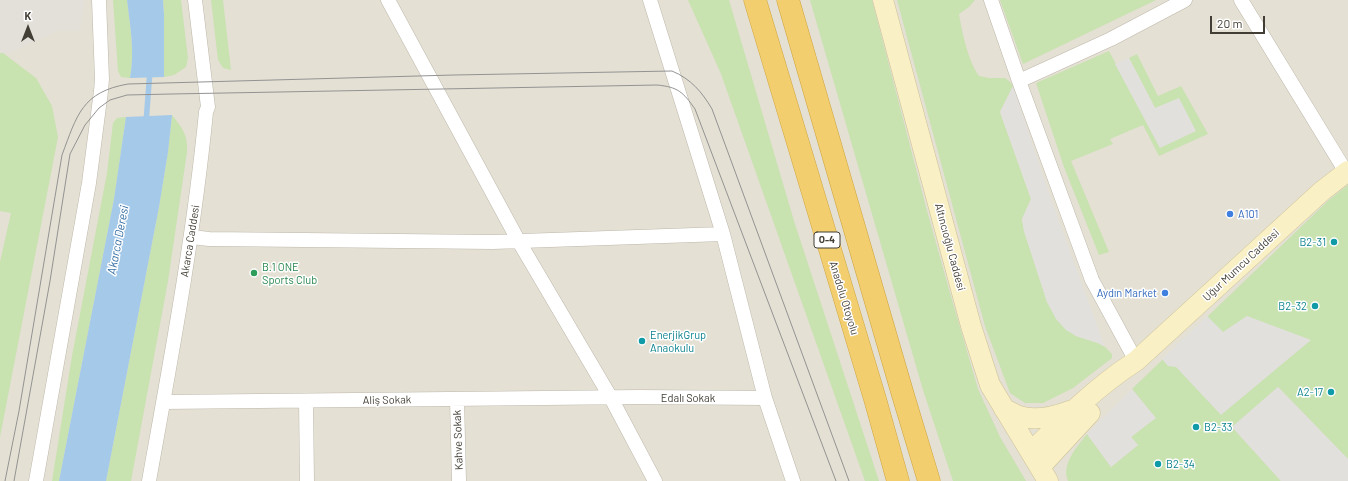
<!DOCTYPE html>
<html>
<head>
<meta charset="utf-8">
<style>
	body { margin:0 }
	#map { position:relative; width:1348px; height:481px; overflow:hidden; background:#f1eee4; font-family:Barlow,sans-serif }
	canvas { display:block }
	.north { position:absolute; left:8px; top:8px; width:40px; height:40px; -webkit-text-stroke:3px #fff; paint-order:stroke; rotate:0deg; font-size:11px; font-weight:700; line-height:16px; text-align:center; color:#423e35 }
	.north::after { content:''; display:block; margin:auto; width:14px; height:18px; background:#423e35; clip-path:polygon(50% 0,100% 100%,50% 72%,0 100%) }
	.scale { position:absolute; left:1210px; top:16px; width:55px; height:18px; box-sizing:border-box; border:2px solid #423e35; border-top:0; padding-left:5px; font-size:12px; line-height:14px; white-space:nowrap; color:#423e35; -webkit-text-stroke:3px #fff; paint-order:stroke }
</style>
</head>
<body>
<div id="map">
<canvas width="1348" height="481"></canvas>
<div class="north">K</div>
<div class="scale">20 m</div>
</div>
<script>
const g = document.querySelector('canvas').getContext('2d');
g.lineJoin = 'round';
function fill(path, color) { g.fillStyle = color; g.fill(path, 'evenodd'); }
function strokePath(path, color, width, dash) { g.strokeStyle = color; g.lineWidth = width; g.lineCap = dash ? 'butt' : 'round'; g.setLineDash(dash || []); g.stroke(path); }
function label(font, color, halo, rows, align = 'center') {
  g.font = font + ' Barlow,sans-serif'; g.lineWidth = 3; g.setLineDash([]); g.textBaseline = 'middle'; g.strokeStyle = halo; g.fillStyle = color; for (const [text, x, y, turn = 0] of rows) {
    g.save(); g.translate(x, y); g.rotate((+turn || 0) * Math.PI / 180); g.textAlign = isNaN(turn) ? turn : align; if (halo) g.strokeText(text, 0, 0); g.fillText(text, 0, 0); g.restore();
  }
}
fill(new Path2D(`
	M0 0H1348V481H0Z`), '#e4e0d3');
fill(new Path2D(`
	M0 0H85L80 31H58L9 53H0Z`), '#e3dfd9');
fill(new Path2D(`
	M113 0H127C130 25 135 52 130 78L121 77 118 71Z
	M163 0H181L188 58 186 67 174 75 164 77V15Z
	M211 0H223L231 70 223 68 218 60Z
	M688 0H729L794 221 879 481H865L721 74Z
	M810 0H872L926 207 950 293 978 389 1000 437 1026 481H953L923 390Z
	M897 0H975L969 7 959 14C962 32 968 61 979 76L989 78H1005L1010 82 1013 86 1000 112 1031 199 1022 219 1024 231 1047 302 1076 336 1098 343 1105 347 1112 354V358L1073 388 1043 403H1025L1010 393 985 326Z
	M1000 0H1156L1023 64Z
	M1109 51 1160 148 1155 108 1129 58 1137 54 1158 96 1181 86 1208 134 1159 156 1143 125 1110 139 1113 144 1071 161 1109 252 1099 255 1064 167 1036 83Z
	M0 53H3L36 78 52 106 58 137 0 437V262L11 213 0 211Z
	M172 115C182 128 188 134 187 152L168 281 131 481H106L159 207 168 152Z
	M126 117 114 199 59 481H52L72 356 107 173 113 123 117 118Z
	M1348 185V459L1278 387 1232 427 1281 481H1068C1061 464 1077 447 1087 434L1111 467 1138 445 1131 437 1155 418 1132 389 1330 199Z`), '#c8e2b0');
fill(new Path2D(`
	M1129 58 1155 108 1179 98 1196 131 1160 148 1115 64Z
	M1013 86 1052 202 1105 347 1098 343 1076 336 1066 330 1056 319 1047 302 1024 231 1022 219 1031 199 1000 112Z
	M1207 316 1223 332 1247 316 1311 340 1221 415 1176 367 1168 366 1162 359Z
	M1278 387 1348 459V481H1281L1232 427Z
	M1132 389 1156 418 1131 437 1138 445 1111 467 1087 434Z`), '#e2e0dc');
fill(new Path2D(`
	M127 0H163L164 15V77L130 78C135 52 130 25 127 0Z
	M172 115 168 152 159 207 106 481H59L114 199 126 117Z`), '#a4c9e9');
strokePath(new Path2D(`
	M146 123 150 70`), '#a4c9e9', 5.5);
const street = new Path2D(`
	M388 0 518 240 611 398 655 481
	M650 0 723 234 765 398 793 481
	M991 0 1019 81 1092 280 1136 361
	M1241 0 1346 172
	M1019 81 1111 39 1185 0
	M191 237 209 239 493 242 723 234
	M457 399 459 481
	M306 401 307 481
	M164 402 639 397 765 398
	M36 481 89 183 101 91 102 79 99 0
	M149 481C171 358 194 236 206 112L208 107 195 0`);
const secondary = new Path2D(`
	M883 0 971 326 990 385 1048 481
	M1004 409C1009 411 1014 414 1019 416 1036 422 1056 416 1072 410
	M1031 452C1064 419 1097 386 1136 361L1322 191 1348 171
	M1040 467 1090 413`);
const highway = new Path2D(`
	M755 0 875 399 898 481
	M788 0 903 395 929 481`);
strokePath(street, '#beb8ab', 15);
strokePath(secondary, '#cdc297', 21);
strokePath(highway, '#d0a43f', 23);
strokePath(street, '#fff', 14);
strokePath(secondary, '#faf0c5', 20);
strokePath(highway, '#f2ce6e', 22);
strokePath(new Path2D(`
	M5 481 19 411 62 155C77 115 82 92 128 84L454 75 672 71C691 79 702 92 712 109L849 481
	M14 481 50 281 70 154 85 125 99 108 110 100 127 95 171 94 657 85C678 87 683 92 695 109L836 481`), '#939393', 1);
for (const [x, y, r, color] of [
	[1230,214,4,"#3f7fe0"],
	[1334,242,4,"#0f9aa8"],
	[254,273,4,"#2e9e5b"],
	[1165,293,4,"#3f7fe0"],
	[1315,306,4,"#0f9aa8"],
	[642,341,4,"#0f9aa8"],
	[1331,392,4,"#0f9aa8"],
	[1196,427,4,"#0f9aa8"],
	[1158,464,4,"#0f9aa8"]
]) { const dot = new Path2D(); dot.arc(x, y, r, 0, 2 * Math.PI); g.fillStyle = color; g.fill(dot); strokePath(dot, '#fff', 1.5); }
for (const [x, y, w] of [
	[827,240,26]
]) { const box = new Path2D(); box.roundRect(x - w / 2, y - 8, w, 16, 3); g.fillStyle = '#fff'; g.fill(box); strokePath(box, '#423e35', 1); }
label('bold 10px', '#423e35', null, [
	["O-4",827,240]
]);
label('11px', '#366cbe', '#fff', [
	["A101",1238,214],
	["Aydın Market",1157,293,"right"]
], 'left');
label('11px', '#423e35', '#fff', [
	["Akarca Caddesi",190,241,-81],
	["Altıncıoğlu Caddesi",950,247,75],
	["Uğur Mumcu Caddesi",1241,265,-43],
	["Anadolu Otoyolu",844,298,73],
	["Edalı Sokak",688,398],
	["Aliş Sokak",387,400,-1],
	["Kahve Sokak",458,440,-92]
]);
label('11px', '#0d838f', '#fff', [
	["B2-31",1326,242],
	["B2-32",1307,306],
	["EnerjikGrup",650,335,"left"],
	["Anaokulu",650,348,"left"],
	["A2-17",1323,392],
	["B2-33",1204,427,"left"],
	["B2-34",1166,464,"left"]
], 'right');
label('11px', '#27864d', '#fff', [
	["B.1 ONE",262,267],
	["Sports Club",262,280]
], 'left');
label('italic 12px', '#376fa4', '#fff', [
	["Akarca Deresi",118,240,-79]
]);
</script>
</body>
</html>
